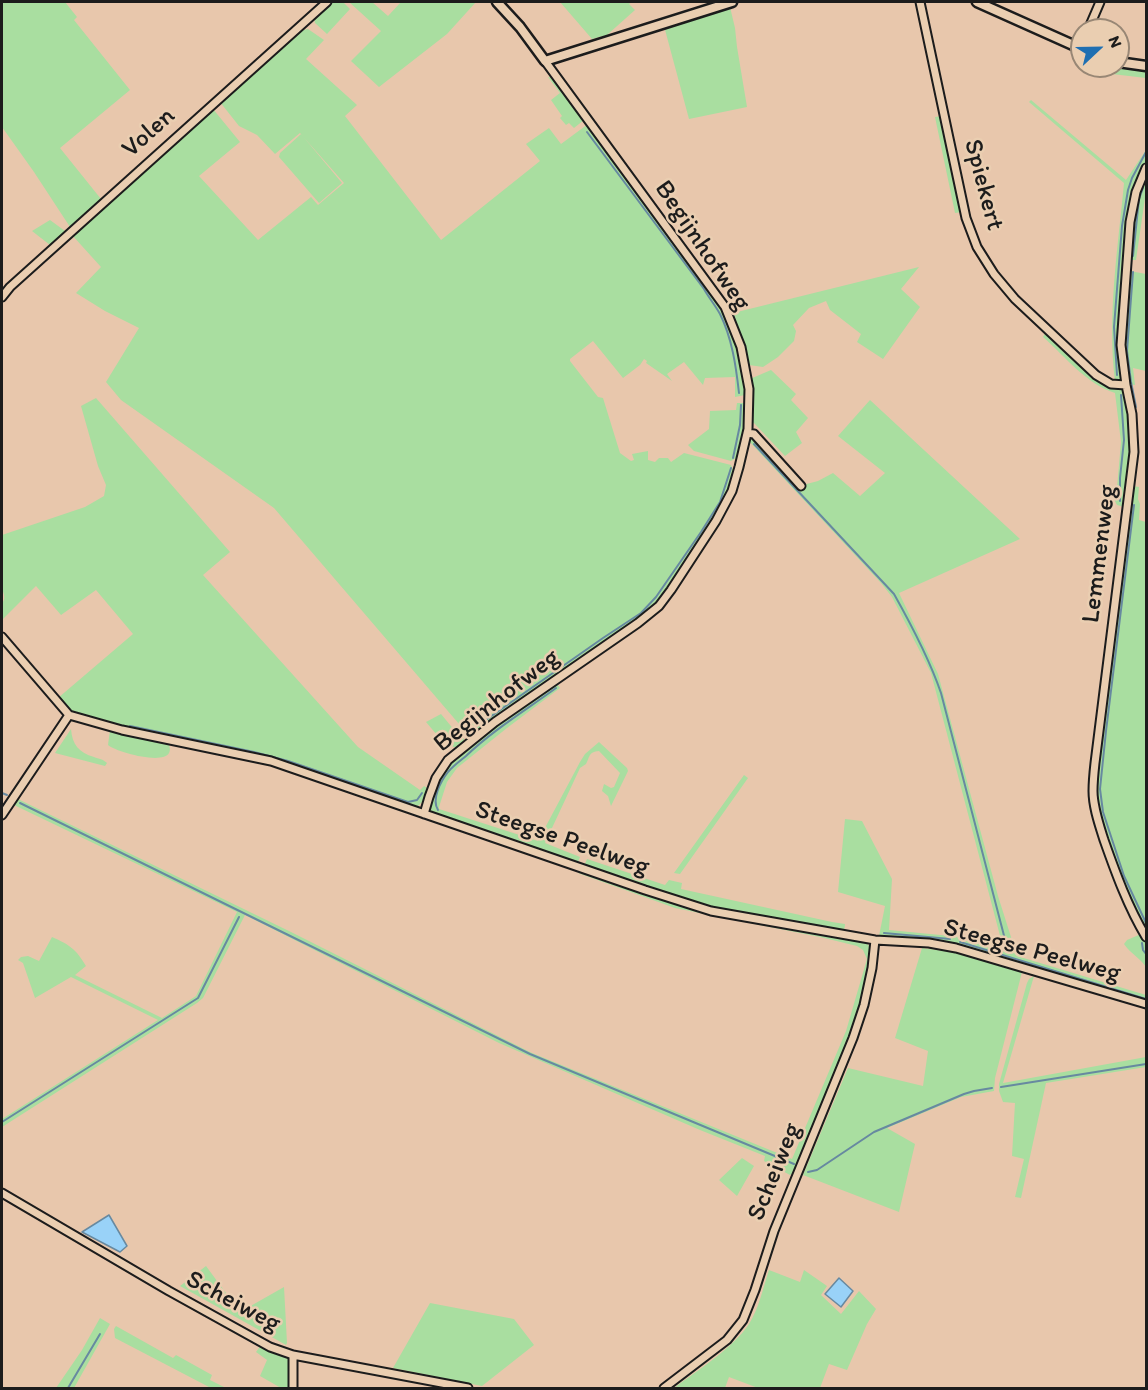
<!DOCTYPE html>
<html>
<head>
<meta charset="utf-8">
<style>
	body { margin:0 }
	#map { position:relative; width:1148px; height:1390px; overflow:hidden; background:#e8c7ac; font-family:Itim,sans-serif }
	canvas { display:block }
	.frame { position:absolute; inset:0; border:3px solid #1c1c1c; pointer-events:none }
	.north { position:absolute; left:1070px; top:18px; width:60px; height:60px; box-sizing:border-box; background:#eaceb1; border:2px solid #988775; border-radius:50%; rotate:68deg; font-size:16px; font-weight:700; line-height:24px; text-align:center; color:#1c1c1c }
	.north::after { content:''; display:block; margin:auto; width:21px; height:27px; background:#1f6fb2; clip-path:polygon(50% 0,100% 100%,50% 72%,0 100%) }
</style>
</head>
<body>
<div id="map">
<canvas width="1148" height="1390"></canvas>
<div class="frame"></div>
<div class="north">N</div>
</div>
<script>
const g = document.querySelector('canvas').getContext('2d');
g.lineJoin = 'round';
function fill(path, color) { g.fillStyle = color; g.fill(path, 'evenodd'); }
function strokePath(path, color, width, dash) { g.strokeStyle = color; g.lineWidth = width; g.lineCap = dash ? 'butt' : 'round'; g.setLineDash(dash || []); g.stroke(path); }
function label(font, color, halo, rows, align = 'center') {
  g.font = font + ' Itim,sans-serif'; g.lineWidth = 5; g.setLineDash([]); g.textBaseline = 'middle'; g.strokeStyle = halo; g.fillStyle = color; for (const [text, x, y, turn = 0] of rows) {
    g.save(); g.translate(x, y); g.rotate((+turn || 0) * Math.PI / 180); g.textAlign = isNaN(turn) ? turn : align; if (halo) g.strokeText(text, 0, 0); g.fillText(text, 0, 0); g.restore();
  }
}
fill(new Path2D(`
	M2 2H65L77 17 74 20 130 90 60 148 101 199 70 227 34 172 2 127Z
	M330 2H343L350 9 327 34 315 23 314 17Z
	M349 2H372L388 16 401 2H476L447 34 379 87 351 61 381 31Z
	M560 2H632L629 4 635 10 607 35 592 39Z
	M730 7 735 28 737 47 747 107 689 119 664 26Z
	M308 29 324 40 306 59 357 105 345 116 441 240 540 161 526 144 549 128 561 144 588 124 705 283 724 314 737 346 743 376 745 395 735 397V377L705 378 703 385 684 362 667 374 672 381 646 363 647 361 644 359 640 365 623 378 593 341 570 359V361L598 397 603 398 620 453 631 461 634 460 632 454 648 451V460L655 462 659 458H668L671 462 684 453 731 465 734 472 727 498 684 568 651 610 471 738 274 508 121 400 106 382 139 328 105 311 76 293 101 267 72 235 172 142 213 109 240 142 199 176 258 240 311 197 318 205 344 183 300 133 275 154 257 135 239 126 220 102 299 31Z
	M1092 66H1108L1146 72V78L1112 74Z
	M548 77 554 78 584 120 574 128 569 123 566 125 560 118 562 116 551 100 560 93Z
	M1031 100 1126 180 1146 150V164L1139 175 1133 190 1130 205 1122 376 1119 380 1115 381C1107 315 1118 248 1124 183L1029 102Z
	M942 116 962 212 955 213 935 117Z
	M301 134 342 183 319 203 279 157 280 153Z
	M1142 184H1146V191L1136 260H1131L1136 204Z
	M50 220 65 231 50 245 32 231Z
	M919 267 901 289 920 307 883 359 857 342 861 334 830 310 826 301 809 308 793 325 796 331 794 341 778 357 763 367 749 365 742 337 733 313Z
	M1130 271 1146 274V371L1133 368 1135 385 1128 384 1125 350Z
	M1046 332 1117 387 1123 389 1126 393 1130 432V452L1124 507 1117 505 1114 499 1117 488 1121 442 1115 393C1086 384 1066 357 1043 337Z
	M771 370 796 394 791 400 808 418 796 432 802 443 785 456 754 423 751 422 750 379Z
	M96 398 230 552 203 575 358 747 420 790 424 786 429 789 424 800 418 806 409 805 245 752 116 725 74 713 58 698 133 634 96 590 61 615 36 586 2 620V603C6 599 4 594 2 589V535L85 507 104 496 106 485 98 466 81 406Z
	M870 400 1020 539 899 593 938 674 998 896 1017 956 1146 995V1003L946 943 879 936 885 906 838 892 845 819 862 821 892 879 889 930 961 937 1004 951 931 673 892 597 881 583 747 439 750 437H755L799 486 818 481 833 473 860 496 885 473 838 436Z
	M737 403H745L744 431 738 457 731 461 694 451 688 445 709 429 710 411 736 410Z
	M1133 486 1139 487 1138 499 1140 504 1139 520 1146 522V931L1136 915 1110 853 1096 804 1097 765Z
	M556 683 560 688 507 728 457 768 447 782 439 807V809L538 841 580 762 585 754 599 742 627 768 628 771 611 806 608 796 602 791 604 784 611 788 614 787 620 773 599 751C588 752 590 757 586 764L580 768 545 843 580 857 578 862 575 863 434 815 430 811V797L440 777 451 763 477 741Z
	M441 714 460 737 463 736 464 740 456 747H453L450 744 443 742 426 722Z
	M71 729C72 744 79 753 94 757 99 759 103 759 107 763L105 766 55 753Z
	M110 730 169 743C169 746 171 750 169 753 163 765 116 752 108 745Z
	M744 775 748 778 680 874 674 873Z
	M18 799 291 932 532 1053 792 1159 846 1031 867 959 863 950 857 946 820 937 675 908 578 873 584 872 665 900 757 921 857 939 868 944 871 952 865 994 850 1038 794 1173 790 1175 764 1161 765 1156 700 1130 499 1043 245 915 203 998 197 1003 2 1127V1119L158 1020 71 977 35 998 23 963 18 960 21 957 28 956 39 961 52 937C70 945 76 949 86 966L75 975 162 1018 196 996 237 912 14 805Z
	M587 859 665 885 669 880 682 883 681 889 832 922 845 924 844 932 691 904 584 866Z
	M1141 934 1146 943V967C1139 957 1131 954 1124 944L1127 940Z
	M922 948 953 952 1022 972 995 1078 994 1091 961 1097 887 1128 915 1144 899 1212 803 1175 848 1068 923 1086 928 1051 895 1038Z
	M1034 976 1003 1083 1146 1057V1067L1046 1083 1021 1198 1015 1197 1024 1159 1012 1156 1015 1103 1003 1102 999 1091V1084L1027 983 1029 979Z
	M742 1158 754 1166 737 1196 719 1180Z
	M206 1266 240 1312 284 1287 287 1343 286 1345 180 1286Z
	M769 1270 800 1282 804 1270 827 1286 821 1295 841 1314 859 1291 876 1309 867 1324 847 1370 829 1364 820 1388H758L729 1377 725 1388H674C698 1370 733 1348 749 1324 759 1308 763 1288 769 1270Z
	M430 1303 514 1319 534 1345 482 1386 393 1368Z
	M100 1318 110 1324 74 1388H56L82 1350Z
	M116 1326 173 1358 176 1355 212 1375 210 1380 226 1388H212L209 1387 115 1338 114 1329Z
	M261 1345 285 1355 289 1359V1388H281L260 1376 267 1360 256 1352Z`), '#a9dea0');
const water = new Path2D(`
	M109 1215 127 1246 120 1252 82 1232Z
	M839 1278 853 1291 841 1307 825 1294Z`);
fill(water, '#99d2f8');
strokePath(water, '#6789a0', 1.5);
strokePath(new Path2D(`
	M587 132 704 289C709 298 715 305 720 314 732 338 736 366 739 393
	M1133 256 1139 199 1143 188
	M1133 272 1127 351 1131 382 1136 407
	M1117 375 1114 327 1122 226 1128 190 1132 178 1146 152
	M754 444 894 594C912 626 929 658 941 693L1008 951
	M733 458 740 425 741 405
	M1120 501V478L1124 440 1121 395
	M1134 505 1106 731 1100 789 1103 812 1124 876 1146 923
	M130 726 254 752 288 761 408 802 417 800 422 793
	M470 731 603 638 641 613 656 597 701 532 720 502 731 468
	M2 793 7 795
	M20 803 530 1054 794 1164
	M438 810C431 799 441 781 448 772 453 766 460 761 466 756 493 730 526 710 556 688
	M884 933 950 939
	M960 942 1146 999
	M1142 943 1143 950 1146 954
	M1001 1087 1146 1064
	M2 1122 198 998 239 917
	M808 1172 817 1170 874 1132 964 1094 974 1091 992 1088
	M68 1388 100 1334`), '#6789a0', 2);
const minor = new Path2D(`
	M920 2 966 218 977 247 994 274 1015 299 1096 375 1111 384 1126 385
	M1088 30 1100 2
	M1146 168 1136 192 1130 222 1121 345 1126 385 1132 414 1134 452 1095 763C1094 772 1093 781 1093 791 1093 807 1099 824 1104 840 1116 874 1128 907 1146 937
	M2 297 10 287 327 2
	M747 433 754 434 801 486
	M2 637 69 715 122 730 271 761 645 890 711 911 875 940 929 943 956 948 1146 1004
	M424 814 429 797 436 778 448 760 495 722 638 623 659 606 671 590 716 521 732 491 739 467 748 429 749 389 741 347 725 307 545 61
	M2 815 69 715
	M2 1193 169 1291 270 1347 293 1355 468 1388
	M293 1388V1355
	M664 1388 727 1340 743 1320 755 1290 774 1231 853 1038 864 1005 872 968 875 940`);
const tertiary = new Path2D(`
	M497 2 520 27 545 61 732 2
	M977 2 1082 49
	M1118 62 1146 66`);
strokePath(minor, '#1c1c1c', 11);
strokePath(tertiary, '#1c1c1c', 13);
strokePath(minor, '#eaceb1', 7);
strokePath(tertiary, '#eaceb1', 8);
label('26px', '#1c1c1c', '#eaceb1', [
	["Volen",149,133,-42],
	["Spiekert",983,185,75],
	["Begijnhofweg",702,246,56],
	["Lemmenweg",1100,554,-83],
	["Begijnhofweg",497,701,-38],
	["Steegse Peelweg",562,839,19],
	["Steegse Peelweg",1032,951,15],
	["Scheiweg",775,1172,-68],
	["Scheiweg",233,1302,28]
]);
</script>
</body>
</html>
